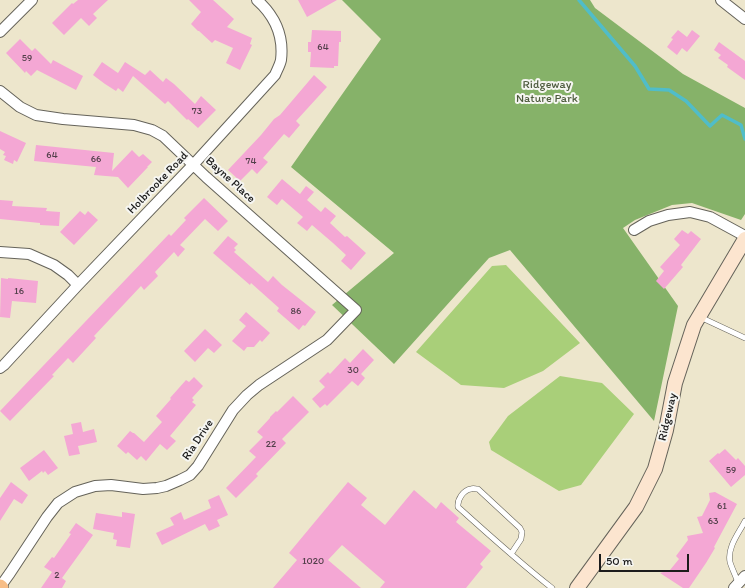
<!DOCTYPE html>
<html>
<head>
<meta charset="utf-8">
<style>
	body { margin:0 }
	#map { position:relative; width:745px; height:588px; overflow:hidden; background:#ede6cc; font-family:Itim,sans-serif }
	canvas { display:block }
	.scale { position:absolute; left:599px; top:554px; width:90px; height:18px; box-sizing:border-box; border:2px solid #1c1c1c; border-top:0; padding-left:5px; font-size:12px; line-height:14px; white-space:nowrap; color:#1c1c1c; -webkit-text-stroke:3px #f6f6f2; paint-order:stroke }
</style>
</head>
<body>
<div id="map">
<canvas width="745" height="588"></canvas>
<div class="scale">50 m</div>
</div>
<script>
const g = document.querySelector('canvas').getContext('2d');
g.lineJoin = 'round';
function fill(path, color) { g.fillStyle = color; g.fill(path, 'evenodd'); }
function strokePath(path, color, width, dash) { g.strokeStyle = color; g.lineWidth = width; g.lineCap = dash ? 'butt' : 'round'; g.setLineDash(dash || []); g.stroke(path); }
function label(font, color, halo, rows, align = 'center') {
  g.font = font + ' Itim,sans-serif'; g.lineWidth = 4; g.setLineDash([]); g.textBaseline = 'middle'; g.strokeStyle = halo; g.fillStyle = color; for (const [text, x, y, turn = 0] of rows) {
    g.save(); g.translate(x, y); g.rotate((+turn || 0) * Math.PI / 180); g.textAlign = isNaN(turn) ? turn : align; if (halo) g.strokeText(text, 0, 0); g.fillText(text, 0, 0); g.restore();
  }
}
fill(new Path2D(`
	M506 265 580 343 543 371 504 388 461 385 416 352 492 266Z
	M560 376 602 383 634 414 581 485 559 491 491 450 489 442 508 416Z`), '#a9cf79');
fill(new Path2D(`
	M342 0H590L595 8 683 74 745 108V214L741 220 692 203 672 205 635 220 623 228 678 306 654 421 510 250 489 258 394 364 332 305 394 253 291 167 381 39Z`), '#86b269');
strokePath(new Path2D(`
	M579 0 635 66 649 89 669 90 686 101 710 126 722 115 741 125 745 139`), '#50bdc9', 3.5);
fill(new Path2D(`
	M78 0H108L93 14 97 18 89 26 81 18 64 35 52 23 72 3 73 4Z
	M189 0H213L234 19 227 27 252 38 250 44 252 45 240 70 226 63 233 48 215 40 212 43 199 31H198L191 24 201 12Z
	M298 0H337L307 17Z
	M312 30 341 31V42H339L338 66H334V68L310 67 311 52H308V42H311Z
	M678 30 687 37 692 30 700 36 687 52 682 48 677 55 667 47 673 39 671 38Z
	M20 39 32 51 35 48 51 64 53 60 83 76 76 90 37 70 31 76 26 71 25 73 6 53Z
	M719 42 745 61V80L727 67 728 65 718 58 721 55 714 50Z
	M102 62 118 73 125 62 145 75 150 70 163 82 166 78 174 84 195 104 201 96 216 110 198 128 188 119 187 120 168 101 165 104 133 76 123 92 118 88 116 91 105 84 93 75Z
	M314 75 327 87 296 121 300 125 289 138 284 134 263 158 268 162 257 174 252 169 240 181 228 170 261 135 274 119 280 115Z
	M0 131 26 143 17 162 14 160 13 164 4 160 6 156 3 155 5 152 0 149Z
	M36 145 114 153 112 171 132 150 139 157 143 154 152 162 147 167H148L128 188 118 177 94 175 96 167 34 161Z
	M282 179 300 194 306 186 314 192 307 200 321 212 325 207 336 216 330 223 345 237 347 236 366 253 351 270 341 261 346 255 333 243 312 225 307 231 297 223 303 217 282 199 277 205 267 197Z
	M204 198 228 221 218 231 205 219 180 245 185 249 178 257 174 252 155 272 158 276 144 290 141 286 94 336 96 338 73 363 68 358 52 375 54 376 10 421 0 411 169 234 171 236 186 220 184 218Z
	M0 200 13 201 12 206 47 208 46 211 60 212 59 226 40 225V223L0 219Z
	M80 211 85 215 88 211 98 220 74 245 60 232Z
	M682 230 688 234 691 231 701 239 681 265 683 267 664 289 656 281 664 271 660 267 680 245 674 239Z
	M228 236 238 244 234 248 236 250 234 252 268 282 273 276 282 285 316 312 305 326 303 325 299 330 277 311 279 308 251 283 250 285 213 253Z
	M1 278 8 279V278L38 281 36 303 12 301 10 318 0 317Z
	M246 312 270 333 262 342 260 340 254 347H247L244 351 232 341 246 326 239 320Z
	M205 329 222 345 214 353 208 348 195 362 184 351Z
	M363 349 374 360 361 374 365 378 358 386 352 381 327 406 325 404 320 408 312 399 325 387 319 381 328 372 330 374 345 358 350 363Z
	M194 377 203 386 192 398 194 400 192 402 196 405 170 436 176 441 167 450 160 444 146 461 141 456 137 460 128 452 126 454 117 446 130 431 133 433H134L144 442 162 422 156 416 171 399 170 398 186 380 189 382Z
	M293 396 309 412 282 439 286 443 256 474 258 476 236 498 226 488 256 457 249 451 263 437 257 432 270 418V417L276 411 277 412Z
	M81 422 83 432 94 429 97 442 78 446 80 454 69 456 64 436 73 434 71 424Z
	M725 449 736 460 738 458 745 466V475L731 487 709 461 718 453 719 454Z
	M44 450 58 468 48 475 45 471 43 473 42 471 29 481 20 468Z
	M11 482 28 495 22 504 14 499 0 521V498Z
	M348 482 367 498 361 505 385 525 414 490 436 509 441 502 459 518 456 522 491 551 480 564 483 567 466 588H380L385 582 342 545 328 560 361 588H273L297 560 289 553Z
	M715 492 737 504 714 547 715 548 706 563 689 588H683L660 573 670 570 679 559 676 556 688 540 687 536 703 533 697 517 702 516 710 500 709 493Z
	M219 495 228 515 217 520 220 526 209 531 205 524 162 545 156 533 174 525 170 518 181 512 184 520 211 508 208 500Z
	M122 512 135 514 130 548 116 546 117 540 113 539 114 533 93 529 96 513 122 517Z
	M76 523 93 535 62 578 66 581 62 588H41L52 572 44 567 52 557 54 558 71 534 69 533Z`), '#f4a7d4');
const lane = new Path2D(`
	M700 317 745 338
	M511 554 521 539 522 532 520 528 478 489C475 489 473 488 471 489 463 490 457 500 458 507 489 535 520 563 552 588
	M738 583C736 576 732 569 730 562 727 547 739 533 745 521`);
const street = new Path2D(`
	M721 0 745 19
	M0 32 32 0
	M0 91 20 107 36 115 63 119 134 125 152 130 163 136 206 177 356 310 327 340 259 385 247 395 233 410 198 466 190 475 180 480 166 486 157 488 143 489 111 485 95 486 75 492 58 503 47 517 10 573 0 587
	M634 230 649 221 668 215 690 212 710 217 745 236
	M0 252 29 254 54 265 68 275 78 285
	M0 368 4 365 78 285 193 165 275 75C277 70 280 65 281 60 284 35 275 16 257 0
	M734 588 745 576`);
const secondary = new Path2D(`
	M577 588 636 507 655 469 666 430 675 383 694 325 745 239`);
const primary = new Path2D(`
	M0 587 1 588`);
strokePath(lane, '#65635a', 6);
strokePath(street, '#65635a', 12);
strokePath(secondary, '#65635a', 16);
strokePath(primary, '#65635a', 16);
strokePath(lane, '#fff', 5);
strokePath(street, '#fff', 10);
strokePath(secondary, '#fce5cf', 14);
strokePath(primary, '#f7be87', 15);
label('10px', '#523f4a', null, [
	["64",323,47],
	["59",27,58],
	["73",197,111],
	["64",52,155],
	["66",96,159],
	["74",251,161],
	["16",19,291],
	["86",296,311],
	["30",353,370],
	["22",271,444],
	["59",731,470],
	["61",722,506],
	["63",713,521],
	["1020",313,561],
	["2",57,575]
]);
label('12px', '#4d5b3d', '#f6f6f2', [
	["Ridgeway",547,85],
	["Nature Park",547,99]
]);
label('12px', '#1c1c1c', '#f6f6f2', [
	["Bayne Place",230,180,42],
	["Holbrooke Road",158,183,-46],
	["Ridgeway",668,417,-77],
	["Ria Drive",198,440,-56]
]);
</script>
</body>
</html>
